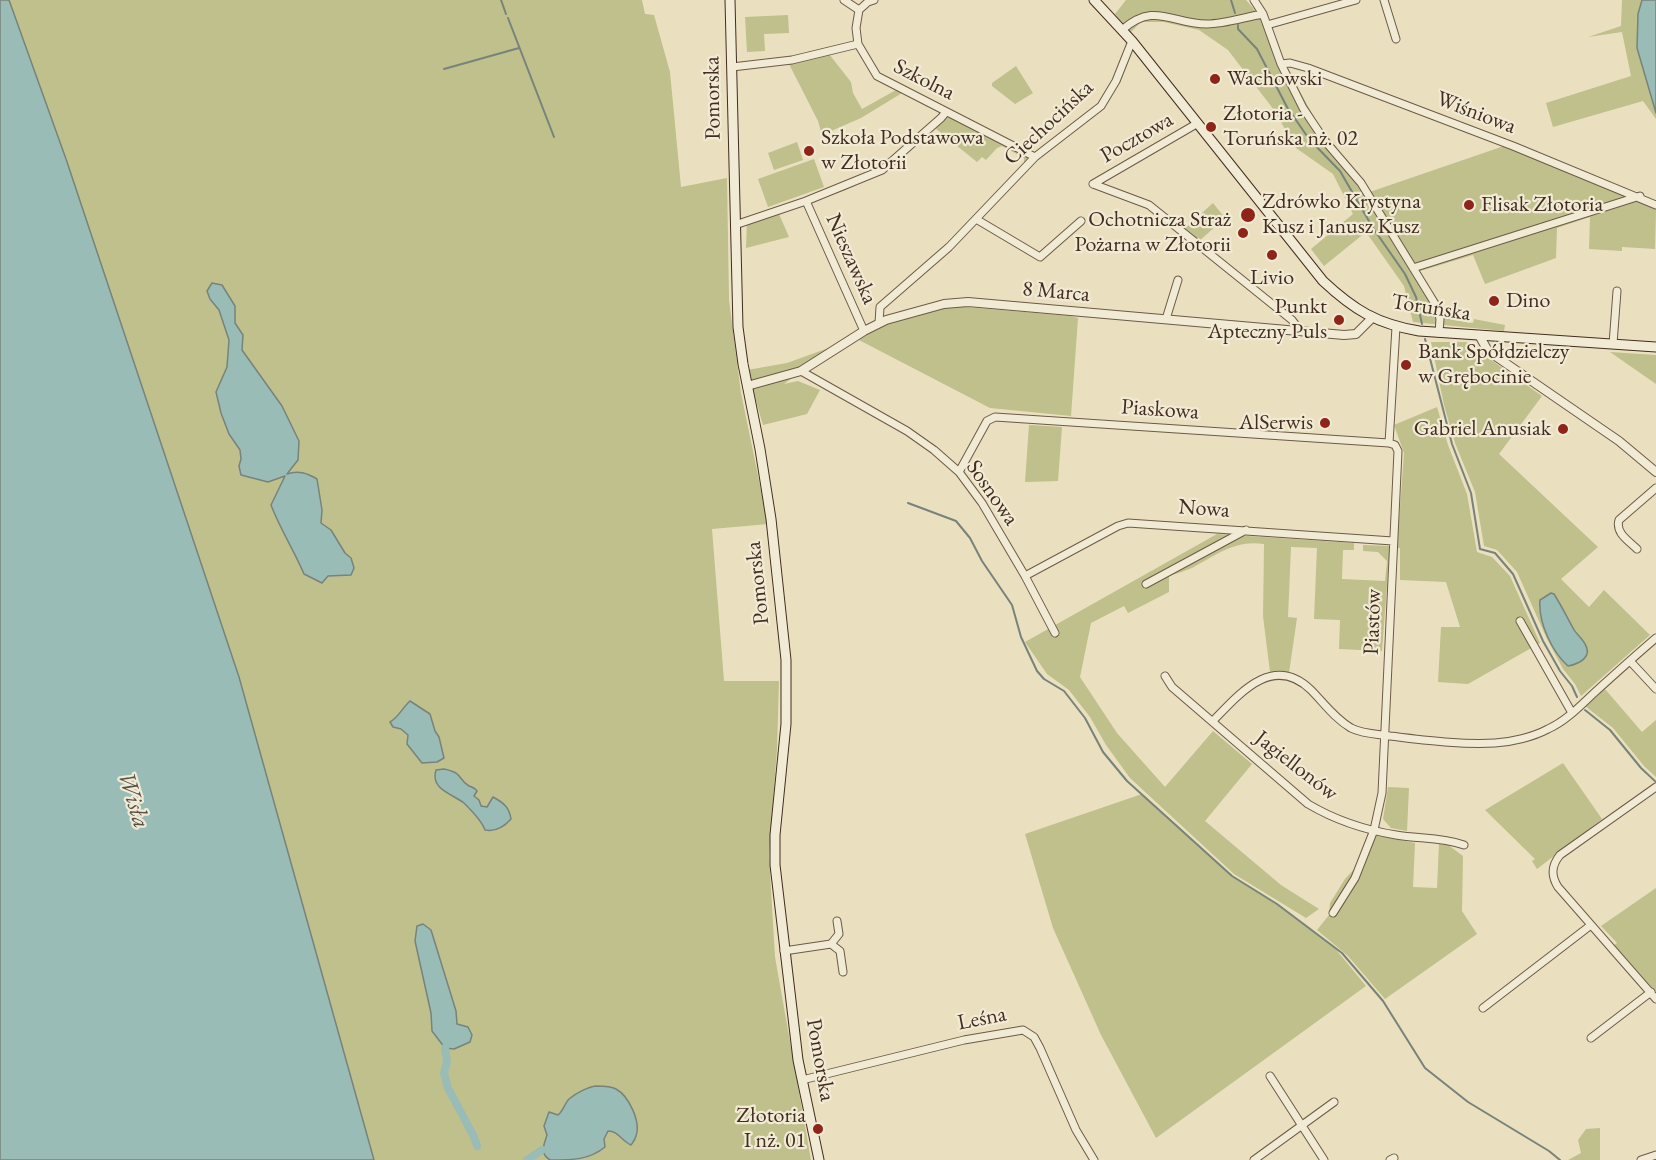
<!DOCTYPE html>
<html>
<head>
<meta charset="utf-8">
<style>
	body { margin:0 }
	canvas { display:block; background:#eadfbe }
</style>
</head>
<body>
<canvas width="1656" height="1160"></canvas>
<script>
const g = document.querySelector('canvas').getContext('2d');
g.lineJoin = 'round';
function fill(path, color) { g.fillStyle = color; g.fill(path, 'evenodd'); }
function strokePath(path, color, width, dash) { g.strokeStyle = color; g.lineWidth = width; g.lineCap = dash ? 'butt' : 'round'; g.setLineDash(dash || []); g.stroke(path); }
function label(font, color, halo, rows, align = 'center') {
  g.font = font + ' "EB Garamond",serif'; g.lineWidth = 4.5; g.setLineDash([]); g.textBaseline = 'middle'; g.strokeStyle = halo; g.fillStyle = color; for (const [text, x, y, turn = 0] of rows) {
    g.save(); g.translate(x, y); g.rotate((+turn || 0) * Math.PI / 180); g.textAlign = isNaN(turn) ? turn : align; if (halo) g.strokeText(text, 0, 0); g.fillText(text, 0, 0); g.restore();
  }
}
fill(new Path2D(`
	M0 0H642L645 14 654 15 670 72 681 187 727 178 729 300 741 393 768 524 712 529 724 681H779L777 749 769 856 775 957 811 1160H191Z
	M1126 0H1246L1261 17 1286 67 1317 122 1350 166 1364 194 1504 146 1639 200 1656 209 1655 249 1622 247V251L1589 249 1590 217 1557 228 1556 258 1485 284 1473 255 1417 272 1444 308V312L1448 310 1465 322 1473 323 1474 319 1505 325 1504 331 1413 322 1404 286 1366 232 1324 266 1311 249 1353 214 1333 174 1296 148 1274 110 1228 50 1199 30 1164 22H1141L1131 32 1115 14Z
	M1622 0H1656V119L1643 101 1553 127 1546 103 1631 76 1622 32 1588 37 1621 26Z
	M788 15 789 33 764 34 765 51 747 52 745 17Z
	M829 54 851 82 853 93 862 109 896 90 902 93 861 118 822 135 818 121 789 64Z
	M1016 66 1033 93 1015 104 992 86V83Z
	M945 115 949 118 951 116 1029 158 1024 164V158L1002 146 997 148 986 160 982 157 977 162 935 128 886 170 846 190 779 214 789 237 746 248 747 220 883 166Z
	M797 142 803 160 774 170 768 153Z
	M814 159 824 187 768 207 758 179Z
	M1213 203 1225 218 1198 242 1183 230Z
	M954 306 1071 316 1078 318 1071 416 990 408 857 339 889 320Z
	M1431 342H1466L1542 396 1499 454 1598 547 1561 579 1589 607 1604 590 1650 635 1581 696 1575 684 1563 669 1547 639 1517 572 1497 550 1484 546 1475 492 1455 443 1444 405Z
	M834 346 784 384 798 381 820 390 807 414 763 425 747 370 787 363Z
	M1610 352 1656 355V384Z
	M1437 407 1448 445 1467 494 1477 552 1492 557 1510 576 1540 643 1468 684 1438 682 1441 627H1460L1446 582 1400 580V548H1397L1404 453 1394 425Z
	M1029 425 1062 427 1058 481 1025 482Z
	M1217 534 1354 543V550H1343L1342 579 1385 581 1387 561 1378 552 1363 551V545L1390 546 1382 651 1339 649 1340 620 1314 619 1317 548 1291 547 1288 617 1297 618 1289 673 1270 672 1263 616 1264 544C1234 540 1217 555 1192 568 1184 571 1176 574 1169 576V592L1128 613 1124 606 1091 623 1080 677 1117 733 1165 787 1213 731 1252 764 1205 821 1281 885 1319 909 1306 918 1234 874 1130 778 1106 745 1090 717 1069 690 1047 674 1025 642Z
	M1605 689 1642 732 1656 720V777L1644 766 1613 728 1585 706Z
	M1563 763 1602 819 1537 869 1532 861 1535 859 1485 810Z
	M1388 787 1409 788 1407 831 1391 828 1383 819Z
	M1142 794 1232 876 1277 904 1334 947 1366 986 1156 1138 1101 1035 1053 928 1025 834Z
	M1374 835 1415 843 1413 887 1437 888 1439 844 1448 845 1463 856 1462 911 1477 934 1385 999 1348 956 1317 930 1329 915 1330 903 1345 879 1356 867 1363 869Z
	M1656 888V992L1613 946 1617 943 1601 926Z
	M1600 1128V1160H1568L1581 1153 1578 1140 1586 1129Z`), '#bfc08c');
const water = new Path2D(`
	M0 0H9L66 159 239 677 374 1160H0Z
	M1642 0H1656V113L1637 48 1638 14Z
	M212 283 222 285 235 306V323L243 335 242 350 282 406 299 441 298 460 287 474C298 470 307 473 317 479L322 510 321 523 331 530 345 553 351 558 354 568 351 575 328 576 322 583 304 574C294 550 280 529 271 505L285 476 268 482 241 475 239 466 241 459 240 450 229 434 221 413 216 392 227 367 229 340 219 310 210 299 207 291Z
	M1551 593 1554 594C1561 605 1567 617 1573 628 1576 634 1582 638 1585 644 1593 657 1579 664 1568 666 1552 652 1538 622 1540 600Z
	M410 701 430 714 435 731 439 737 444 758 437 762 422 763 407 744 408 735 401 729 393 727 390 722C399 717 402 708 410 701Z
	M444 769C464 773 457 779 469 786 472 787 475 788 477 791L474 796 479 800 481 806 487 807 493 797C504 803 509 807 511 819 504 827 496 832 485 830 482 821 471 810 464 803 453 794 430 790 436 770Z
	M423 924 431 930 456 1011 457 1024 468 1027 472 1035 470 1042 454 1049 445 1048 432 1031 431 1013 415 941 417 926Z
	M596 1086C602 1086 611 1086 616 1089 629 1096 641 1122 636 1136 635 1140 633 1142 631 1145 622 1141 618 1131 608 1131L604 1139 605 1147C589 1160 573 1160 550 1160 539 1153 544 1145 547 1135L544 1126 549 1112 558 1115C563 1111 565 1103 569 1099 576 1093 588 1087 596 1086Z`);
fill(water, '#99bcb7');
strokePath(water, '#77837b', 1.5);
strokePath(new Path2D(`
	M501 0 506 14
	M1231 0 1235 13
	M508 18 554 137
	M1238 25V29L1257 49 1287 107 1309 139 1340 171 1373 228 1405 274 1416 297 1422 324
	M444 69 519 48
	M1425 339 1452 444 1471 493 1480 549 1495 553 1513 574 1543 641 1560 671 1572 686 1577 697
	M908 503 956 521 970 538 982 561 1012 605 1021 637 1037 671 1044 679 1064 691 1085 718 1103 752 1127 781 1232 876 1277 904 1342 953 1383 1001 1425 1068 1468 1102 1549 1151 1560 1160
	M1585 710 1610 730 1641 768 1656 782`), '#77837b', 2);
strokePath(new Path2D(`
	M445 1048 447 1062 444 1073 448 1088 474 1137 477 1146
	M527 1160 542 1150`), '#99bcb7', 8);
const minor = new Path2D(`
	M844 0 859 10
	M1254 0 1263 14 1281 64 1303 108 1325 141 1361 183 1437 307 1440 319 1439 333
	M1384 0 1396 39
	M859 10 856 28 858 44 877 76 1035 157
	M859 10 868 2 874 0
	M1267 25 1356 0
	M1122 30C1155 1 1171 24 1207 24 1225 24 1245 17 1263 14
	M1281 64 1290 63 1308 68 1513 146 1656 205
	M732 67 792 60 858 44
	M1093 184 1149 205 1292 320 1300 331
	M1093 184 1198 123
	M806 201 864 331
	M976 219 1040 257 1081 221
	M735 225 806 201 882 170 941 118 946 112
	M1413 268 1640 196
	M1166 319 1178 280
	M879 323 880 307 949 247 1035 157 1101 106 1116 81 1132 41
	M1613 344 1617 291
	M801 371 907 431 934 450 959 472 982 503 1025 576 1055 633
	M959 472 987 421 995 417 1389 443
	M1637 549C1629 541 1615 533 1619 520L1656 488
	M1025 576 1118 526 1128 523 1393 541
	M1146 584 1246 530
	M1520 621 1572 713
	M1630 661 1656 689
	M1165 676 1172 687 1308 804C1335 820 1365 830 1396 835 1419 839 1441 837 1464 845
	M1213 721C1239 694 1273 653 1311 690 1324 703 1334 718 1351 728 1363 734 1377 734 1390 736 1425 740 1461 745 1495 743 1512 742 1533 737 1548 729 1566 721 1580 706 1594 693 1615 674 1635 656 1656 638
	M1656 787 1560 855C1551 866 1551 876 1558 887L1656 999
	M1333 913 1355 878 1374 830 1382 793 1398 451 1395 445 1389 443 1396 327
	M831 944 840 951 843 972
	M784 951 831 944 839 934 837 921
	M1483 1008 1591 925
	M1591 1038 1651 992
	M1270 1076 1324 1160
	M802 1080 964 1040 1023 1030 1034 1037 1040 1048 1076 1130 1094 1160
	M1254 1160 1334 1102
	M1390 1160 1394 1158
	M1641 1160 1656 1155`);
const tertiary = new Path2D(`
	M1479 335 1488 351 1619 441 1656 472
	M747 386 801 371 864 331 886 320 944 304 968 302 1344 335 1356 334 1372 318`);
const secondary = new Path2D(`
	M730 0 738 327 743 364 760 449 771 519 786 660V724L775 835V865L798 1060 819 1160
	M1094 0 1132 41 1323 281C1354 310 1377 324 1419 331L1656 347`);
strokePath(minor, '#6d5a48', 9);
strokePath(tertiary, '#6d5a48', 10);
strokePath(secondary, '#432d20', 11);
strokePath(minor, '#f1ead5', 7);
strokePath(tertiary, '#f1ead5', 8);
strokePath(secondary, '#f1ead5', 9);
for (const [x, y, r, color] of [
	[1215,79,6,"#8f2418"],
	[1211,127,6,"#8f2418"],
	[809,151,6,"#8f2418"],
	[1469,205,6,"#8f2418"],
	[1248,215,8,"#8f2418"],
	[1243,233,6,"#8f2418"],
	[1272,255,6,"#8f2418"],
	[1494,301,6,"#8f2418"],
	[1339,320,6,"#8f2418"],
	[1406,365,6,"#8f2418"],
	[1325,423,6,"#8f2418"],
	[1563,429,6,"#8f2418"],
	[818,1129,6,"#8f2418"]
]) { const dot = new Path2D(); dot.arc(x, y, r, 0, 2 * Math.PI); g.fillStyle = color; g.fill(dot); strokePath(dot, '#f1ead5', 2); }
label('22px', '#432d20', '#f1ead5', [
	["Wachowski",1227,79],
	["Złotoria -",1223,114],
	["Toruńska nż. 02",1223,139],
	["Szkoła Podstawowa",821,138],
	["w Złotorii",821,163],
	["Zdrówko Krystyna",1262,202],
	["Kusz i Janusz Kusz",1262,227],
	["Flisak Złotoria",1481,205],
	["Ochotnicza Straż",1231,220,"right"],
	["Pożarna w Złotorii",1231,245,"right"],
	["Livio",1272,278,"center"],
	["Dino",1506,301],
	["Punkt",1327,307,"right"],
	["Apteczny Puls",1327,332,"right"],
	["Bank Spółdzielczy",1418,352],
	["w Grębocinie",1418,377],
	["AlSerwis",1313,423,"right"],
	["Gabriel Anusiak",1551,429,"right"],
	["Złotoria",806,1116,"right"],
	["I nż. 01",806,1141,"right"]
], 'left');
label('22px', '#432d20', '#f1ead5', [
	["Szkolna",924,80,27],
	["Pomorska",713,98,-91],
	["Wiśniowa",1476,113,21],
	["Ciechocińska",1049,123,-43],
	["Pocztowa",1137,138,-30],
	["Nieszawska",851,259,66],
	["8 Marca",1056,292,5],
	["Toruńska",1431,308,9],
	["Piaskowa",1160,410,4],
	["Sosnowa",992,493,55],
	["Nowa",1204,509,4],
	["Pomorska",758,583,-96],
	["Piastów",1373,622,-88],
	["Jagiellonów",1296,766,38],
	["Leśna",982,1019,-11],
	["Pomorska",820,1060,80]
]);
label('italic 24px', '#585146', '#f1ead5', [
	["Wisła",133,800,73]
]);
</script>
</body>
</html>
